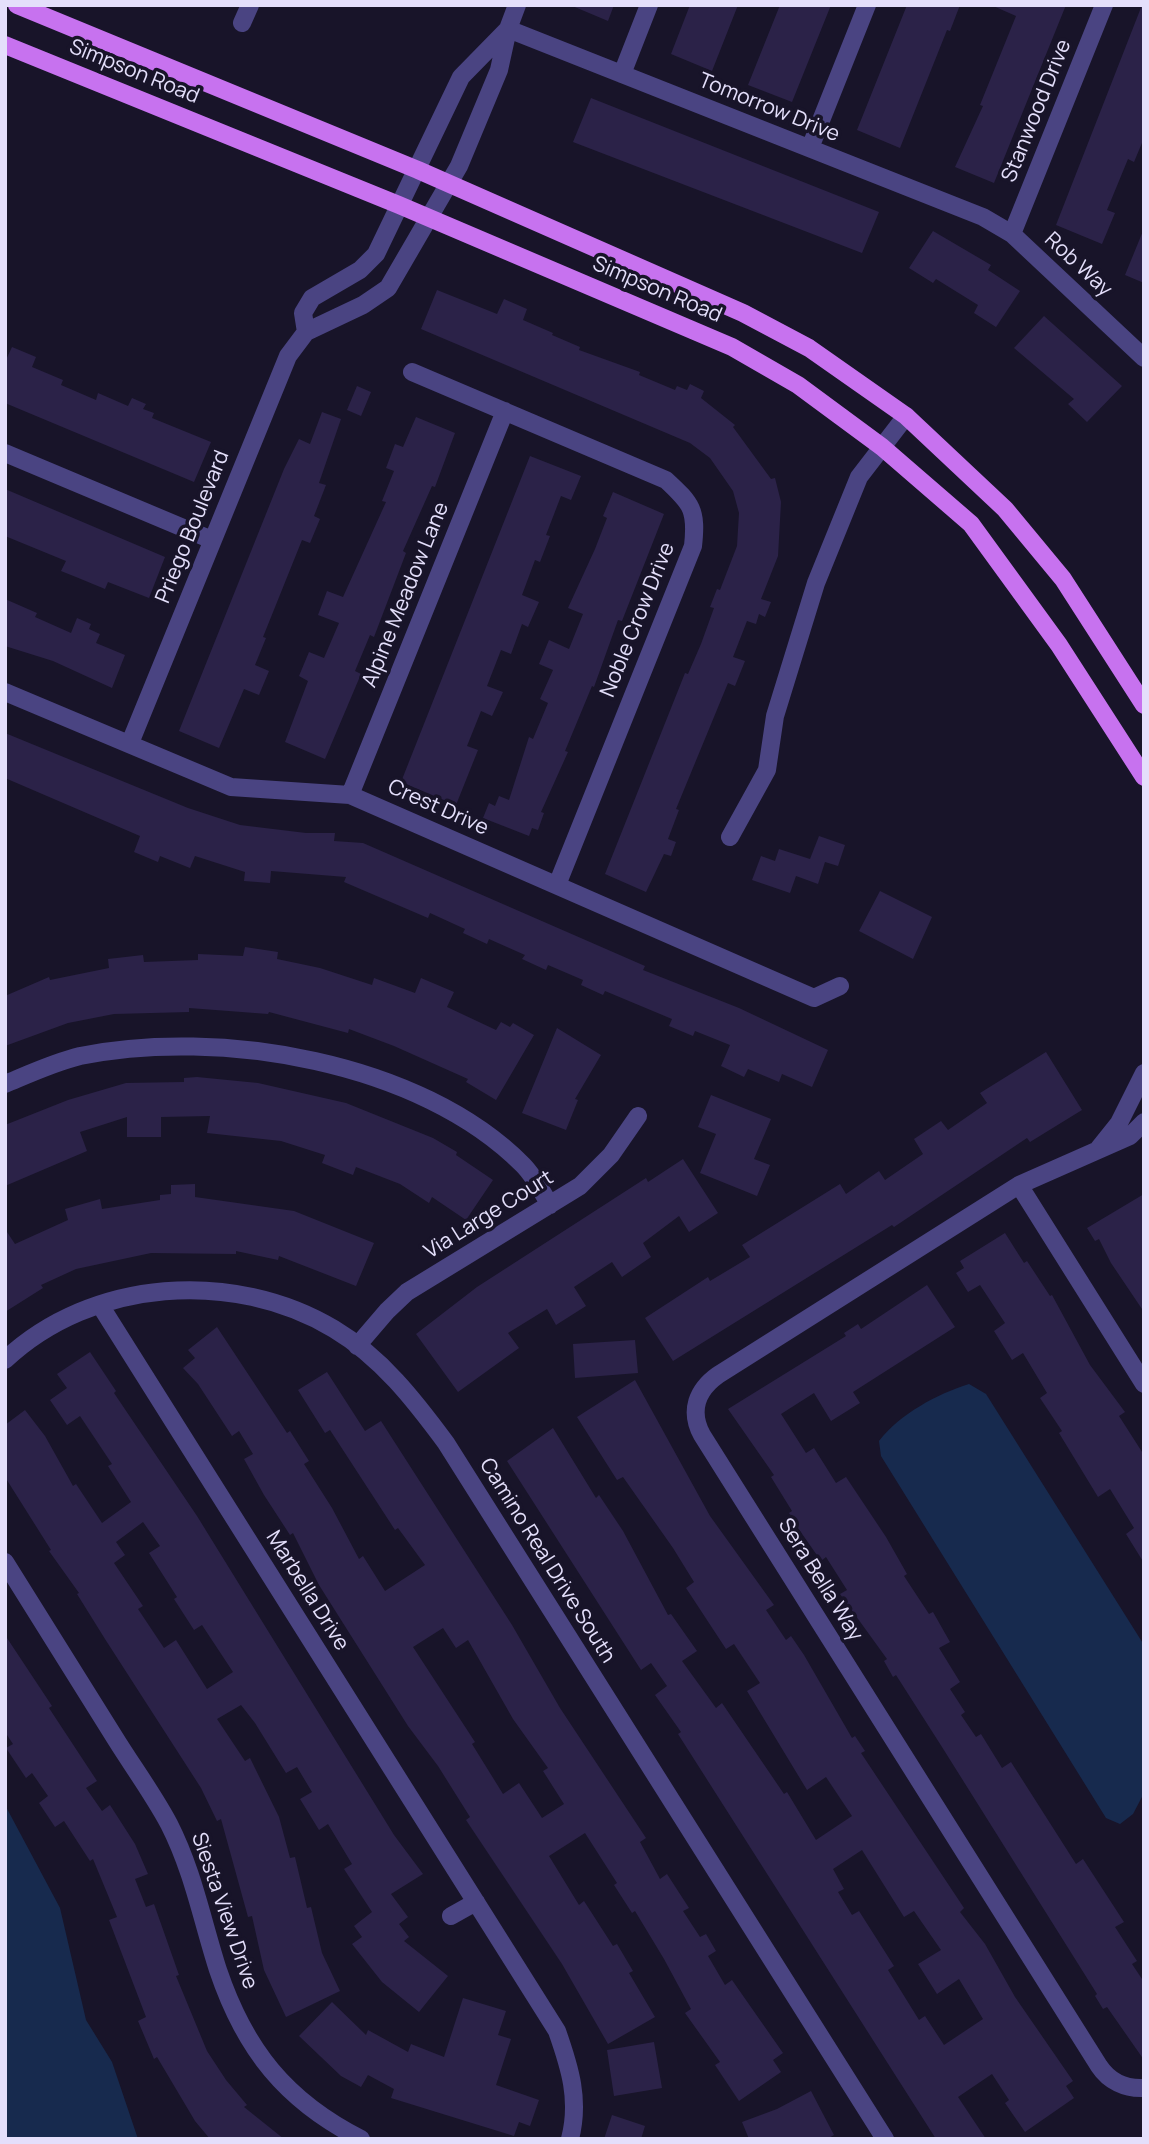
<!DOCTYPE html>
<html>
<head>
<meta charset="utf-8">
<style>
	body { margin:0 }
	#map { position:relative; width:1149px; height:2144px; overflow:hidden; background:#181429; font-family:Manrope,sans-serif }
	canvas { display:block }
	.frame { position:absolute; inset:0; border:7px solid #e4dffb; pointer-events:none }
</style>
</head>
<body>
<div id="map">
<canvas width="1149" height="2144"></canvas>
<div class="frame"></div>
</div>
<script>
const g = document.querySelector('canvas').getContext('2d');
g.lineJoin = 'round';
function fill(path, color) { g.fillStyle = color; g.fill(path, 'evenodd'); }
function strokePath(path, color, width, dash) { g.strokeStyle = color; g.lineWidth = width; g.lineCap = dash ? 'butt' : 'round'; g.setLineDash(dash || []); g.stroke(path); }
function label(font, color, halo, rows, align = 'center') {
  g.font = font + ' Manrope,sans-serif'; g.lineWidth = 7; g.setLineDash([]); g.textBaseline = 'middle'; g.strokeStyle = halo; g.fillStyle = color; for (const [text, x, y, turn = 0] of rows) {
    g.save(); g.translate(x, y); g.rotate((+turn || 0) * Math.PI / 180); g.textAlign = isNaN(turn) ? turn : align; if (halo) g.strokeText(text, 0, 0); g.fillText(text, 0, 0); g.restore();
  }
}
fill(new Path2D(`
	M969 1384 986 1394 1144 1645V1793L1133 1814 1120 1824 1106 1818 881 1456 879 1441C900 1414 937 1394 969 1384Z
	M5 1805 60 1908 86 2020 112 2062 138 2139H5Z`), '#172a4e');
fill(new Path2D(`
	M570 5H614L608 21Z
	M690 5H738L712 71 671 54Z
	M780 5H831L792 102 748 85Z
	M907 5H960L950 31 947 30 900 148 857 130Z
	M991 5H1066L994 183 955 167 983 106 980 105 1016 16Z
	M1142 5 1144 138 1134 162 1128 159 1107 210 1115 213 1102 244 1056 225Z
	M591 98 879 212 862 253 573 142Z
	M933 231 991 265 988 270 1020 291 996 327 974 313 978 305 936 279 933 283 909 268Z
	M1143 231H1144V283L1125 275Z
	M437 290 497 314 504 299 527 309 523 320 553 333 552 335 580 347 579 350 640 372 639 375 675 390 677 386 687 390 690 384 704 391 701 398 735 425 733 427 771 479 775 478 781 502 778 556 761 599 771 602 765 617 759 614 756 624 747 621 733 657 745 661 735 686 728 683 676 809 679 810 668 839 676 842 671 856 664 854 646 892 605 874 685 673 688 674 701 644 714 608 710 607 717 589 720 590 737 546 739 513 733 491 710 458 690 443 421 329Z
	M1044 316 1122 386 1087 422 1068 404 1074 399 1014 348Z
	M12 347 36 357 32 367 63 380 61 385 96 400 98 393 128 406 132 398 146 404 143 409 154 413 152 418 211 442 194 482 5 403V362Z
	M357 386 371 392 361 416 347 410Z
	M322 412 341 419 319 483 326 485 314 516 320 519 310 543 302 540 263 637 266 638 255 665 269 671 259 695 244 689 219 748 179 731 284 469 299 439 310 444Z
	M416 417 455 433 435 487 432 486 403 551 406 553 374 637 370 635 355 671 361 674 325 759 285 742 308 681 299 676 309 652 324 658 339 623 318 615 327 591 343 597 386 502 382 501 394 471 386 468 395 444 403 447Z
	M530 456 581 476 571 500 561 496 546 535 550 536 540 562 535 560 522 595 539 602 528 627 522 624 511 654 501 650 487 686 503 692 492 716 481 711 467 746 478 750 456 805 401 782Z
	M5 489 165 557 149 598 108 582 105 589 76 577 61 571 66 561 5 536Z
	M613 492 664 514 622 621 618 620 594 687 592 686 565 751 568 752 541 812 544 813 538 830 532 828 529 836 483 818 489 803 495 806 499 796 509 800 529 737 533 739 548 703 540 699 553 670 539 664 549 640 569 649 583 614 568 608 595 549 607 518 603 516Z
	M5 599 37 613 35 617 71 633 77 618 91 624 89 629 100 634 96 643 125 655 112 688 53 661 5 646Z
	M5 733 188 808 240 825 306 833H335L334 841 363 843 645 966 643 970 739 1008 828 1050 812 1087 782 1074 779 1082 748 1069 744 1077 721 1066 730 1045 695 1031 693 1036 669 1026 672 1019 605 991 603 995 581 985 583 980 548 965 546 970 522 959 525 955 489 939 487 944 463 933 465 929 430 913 428 918 344 882 346 877 271 871 270 883 244 881 245 872 195 856 190 868 160 856 158 862 134 852 140 836 5 778Z
	M819 836 845 845 838 866 825 862 818 884 796 876 790 893 752 880 761 856 775 861 779 849 810 859Z
	M880 891 932 917 913 959 859 931Z
	M245 947 278 952 277 959 320 968 372 985 374 978 415 993 421 978 454 992 447 1007 496 1030 501 1022 510 1027 513 1023 534 1035 496 1100 466 1082 468 1079 394 1046 349 1029 348 1033 269 1012 268 1014 189 1008V1012L114 1014 68 1023 5 1046V996L49 977 50 980 109 968 108 959 143 955 144 962 198 960V954L243 956Z
	M557 1028 601 1055 575 1099 578 1100 566 1130 522 1113Z
	M1046 1052 1082 1110 1030 1142 1027 1138 894 1227 892 1225 673 1361 645 1318 708 1277 710 1281 750 1257 742 1245 840 1184 846 1194 879 1171 885 1180 923 1154 914 1139 941 1121 948 1130 987 1103 980 1093Z
	M197 1077 258 1083 346 1103 433 1138 457 1152 456 1155 493 1180 466 1220 432 1197 429 1203 400 1184 356 1167 353 1175 322 1163 325 1155 281 1141 207 1133 210 1116 161 1117V1137H127V1117L80 1132 87 1151 5 1186V1125L68 1100 126 1083 184 1082V1078Z
	M711 1095 771 1119 754 1159 770 1165 757 1196 700 1173 716 1134 698 1127Z
	M683 1159 718 1213 689 1232 679 1216 643 1243 651 1257 622 1277 612 1262 574 1287 586 1306 556 1325 547 1309 508 1333 519 1348 458 1392 416 1334 477 1287 646 1178 648 1182Z
	M195 1184V1197L294 1211 374 1243 356 1286 279 1256 278 1260 236 1251V1254L151 1253 76 1269 41 1285 43 1288 5 1312V1229L15 1244 68 1220 65 1209 100 1199 102 1209 160 1200V1195L171 1194V1185Z
	M1144 1194V1312L1111 1263 1099 1239 1095 1241 1087 1228Z
	M1005 1233 1024 1263 1027 1261 1050 1296 1052 1295 1090 1365 1125 1412 1119 1416 1144 1455V1563L1126 1534 1134 1528 1110 1489 1098 1497 1059 1433 1062 1431 1040 1398 1047 1393 1023 1353 1012 1360 994 1331 1005 1323 980 1285 968 1292 956 1273 964 1268 960 1261Z
	M927 1285 955 1327 853 1392 860 1403 831 1421 814 1393 781 1414 806 1453 814 1448 836 1483 846 1477 886 1537 907 1574 904 1576 929 1614 933 1612 950 1642 939 1648 960 1682 950 1689 965 1712 961 1715 976 1737 981 1734 1002 1768 1011 1762 1076 1864 1083 1859 1124 1922 1115 1927 1137 1961 1132 1964 1144 1982V2060L1107 2007 1103 2009 1095 1996 1097 1994 942 1747 896 1675 893 1677 884 1661 887 1659 840 1594 847 1590 826 1557 821 1561 798 1528 789 1513 792 1511 771 1477 774 1475 728 1409 846 1336 844 1333 858 1324 861 1329Z
	M217 1327 287 1433 290 1431 309 1461 304 1464 332 1508 359 1559 363 1556 385 1591 425 1565 398 1528 395 1530 330 1430 325 1433 298 1390 327 1372 365 1431 381 1421 512 1625 560 1708 646 1838 640 1842 660 1879 667 1874 689 1908 683 1911 700 1937 706 1934 716 1951 708 1956 725 1985 732 1980 783 2053 773 2060 781 2072 739 2101 715 2065 720 2062 685 2013 691 2009 664 1959 635 1911 632 1913 614 1885 617 1883 585 1833 549 1856 579 1905 584 1901 613 1946 617 1944 633 1971 629 1973 655 2017 608 2044 562 1964 466 1820 470 1817 438 1766 408 1726 319 1585 293 1533 290 1535 264 1495 244 1459 253 1454 239 1431 232 1436 198 1384 183 1368 195 1358 188 1350ZM443 1628 456 1648 468 1640 513 1719 548 1768 543 1771 564 1804 542 1818 519 1783 503 1794 472 1744 475 1742 413 1647Z
	M635 1340 638 1373 575 1378 573 1344Z
	M90 1352 116 1391 114 1393 197 1516 394 1835 423 1874 391 1894 408 1917 399 1924 409 1937 404 1941 448 1976 419 2012 382 1982 352 1944 362 1937 354 1926 372 1912 344 1869 352 1864 328 1824 319 1830 300 1799 312 1792 297 1767 286 1773 255 1723 241 1705 217 1719 245 1761 250 1758 279 1817 290 1858 295 1857 307 1908 311 1907 322 1953 340 1991 286 2017 264 1970 252 1916 248 1917 221 1819 217 1821 201 1788 105 1639 77 1594 79 1593 49 1551 51 1550 5 1477V1425L25 1410 45 1436 73 1486 76 1484 102 1523 131 1502 108 1466 112 1464 80 1416 67 1425 50 1400 67 1388 57 1374ZM143 1522 160 1546 149 1553 177 1597 174 1599 194 1630 202 1625 233 1672 207 1689 176 1640 164 1648 138 1609 143 1606 114 1563 125 1555 116 1542Z
	M635 1380 710 1516 774 1605 766 1610 786 1640 791 1636 804 1655 852 1738 855 1736 865 1751 861 1753 964 1908 960 1912 985 1944 1015 1997 1073 2081 1066 2086 1074 2098 1025 2132 1005 2103 1009 2100 992 2074 958 2097 986 2139H936L678 1734 681 1732 655 1695 667 1686 651 1663 641 1670 507 1461 553 1428 596 1498 599 1495 623 1531 668 1615 671 1614 697 1651 682 1661 716 1708 722 1703 784 1794 787 1792 816 1840 852 1816 826 1777 807 1790 747 1691 760 1683 734 1644 726 1649 686 1588 694 1582 673 1548 623 1477 617 1480 577 1417ZM862 1850 904 1917 914 1911 941 1950 918 1964 937 1994 959 1979 983 2019 944 2045 925 2016 919 2020 888 1970 894 1966 859 1911 852 1915 838 1892 844 1889 833 1869Z
	M5 1635 52 1706 49 1708 97 1781 86 1788 102 1811 110 1805 135 1844 148 1874 135 1879 146 1907 154 1904 179 1975 176 1976 207 2051 226 2080 247 2105 244 2107 284 2139H210L195 2121 157 2057 154 2059 138 2021 146 2017 109 1920 117 1917 93 1859 90 1861 64 1821 55 1827 39 1803 48 1796 32 1773 26 1778 6 1748 13 1744 5 1732Z
	M463 1998 506 2011 498 2035 511 2039 496 2085 539 2100 530 2126 519 2122 514 2136 391 2098 394 2089 368 2075 361 2087 341 2076 299 2036 332 2002 366 2035 368 2030 408 2052 411 2044 444 2057Z
	M654 2042 662 2088 614 2096 607 2050Z
	M811 2091 834 2135 827 2139H749L742 2122 777 2109Z
	M612 2115 645 2126 641 2139H604Z`), '#2b2248');
strokePath(new Path2D(`
	M242 23 250 5
	M508 29 983 217 1012 234 1144 358
	M622 74 649 5
	M810 148 867 5
	M1012 234 1104 5
	M306 332 303 313 312 298 360 270 376 254 461 77 508 29
	M412 372 666 480C692 504 697 510 693 546L557 885
	M5 453 212 540
	M5 692 231 787 350 795 814 998 840 986
	M130 743 288 356 306 332 363 305 388 288 459 166 499 70 508 29 517 5
	M350 795 505 411
	M730 837 767 770 775 716 816 583 859 477 906 416
	M5 1084C29 1074 55 1062 80 1056 219 1028 420 1061 523 1165 534 1176 542 1192 550 1205
	M1144 1122 1130 1136 1019 1185 718 1375C697 1390 689 1411 702 1435L1099 2066C1109 2081 1125 2089 1144 2088
	M1099 1148 1119 1123 1144 1073
	M1019 1185 1144 1384
	M100 1305 557 2031C570 2068 580 2100 570 2139
	M357 1346 387 1311 407 1292 580 1186 611 1155 638 1116
	M5 1360C92 1278 234 1269 334 1329 381 1357 415 1401 446 1443L885 2139
	M5 1562C42 1621 79 1680 115 1738 133 1767 153 1794 169 1824 193 1871 202 1920 218 1970 245 2050 286 2101 361 2139
	M451 1916 476 1902`), '#4a4482', 18);
strokePath(new Path2D(`
	M17 5 418 170 743 313 809 348 906 416 1005 509 1063 579 1144 705
	M5 45 399 205 732 347 798 385 882 447 971 524 1059 645 1144 777`), '#c772ef', 18);
label('21px', '#e4dffb', '#181429', [
	["Simpson Road",134,72,22],
	["Tomorrow Drive",769,108,22],
	["Stanwood Drive",1037,111,-68],
	["Rob Way",1078,265,43],
	["Simpson Road",657,290,23],
	["Priego Boulevard",193,527,-68],
	["Alpine Meadow Lane",406,595,-68],
	["Noble Crow Drive",638,620,-68],
	["Crest Drive",438,808,24],
	["Via Large Court",489,1215,-32],
	["Camino Real Drive South",547,1561,58],
	["Sera Bella Way",820,1580,58],
	["Marbella Drive",307,1591,58],
	["Siesta View Drive",224,1911,71]
]);
</script>
</body>
</html>
